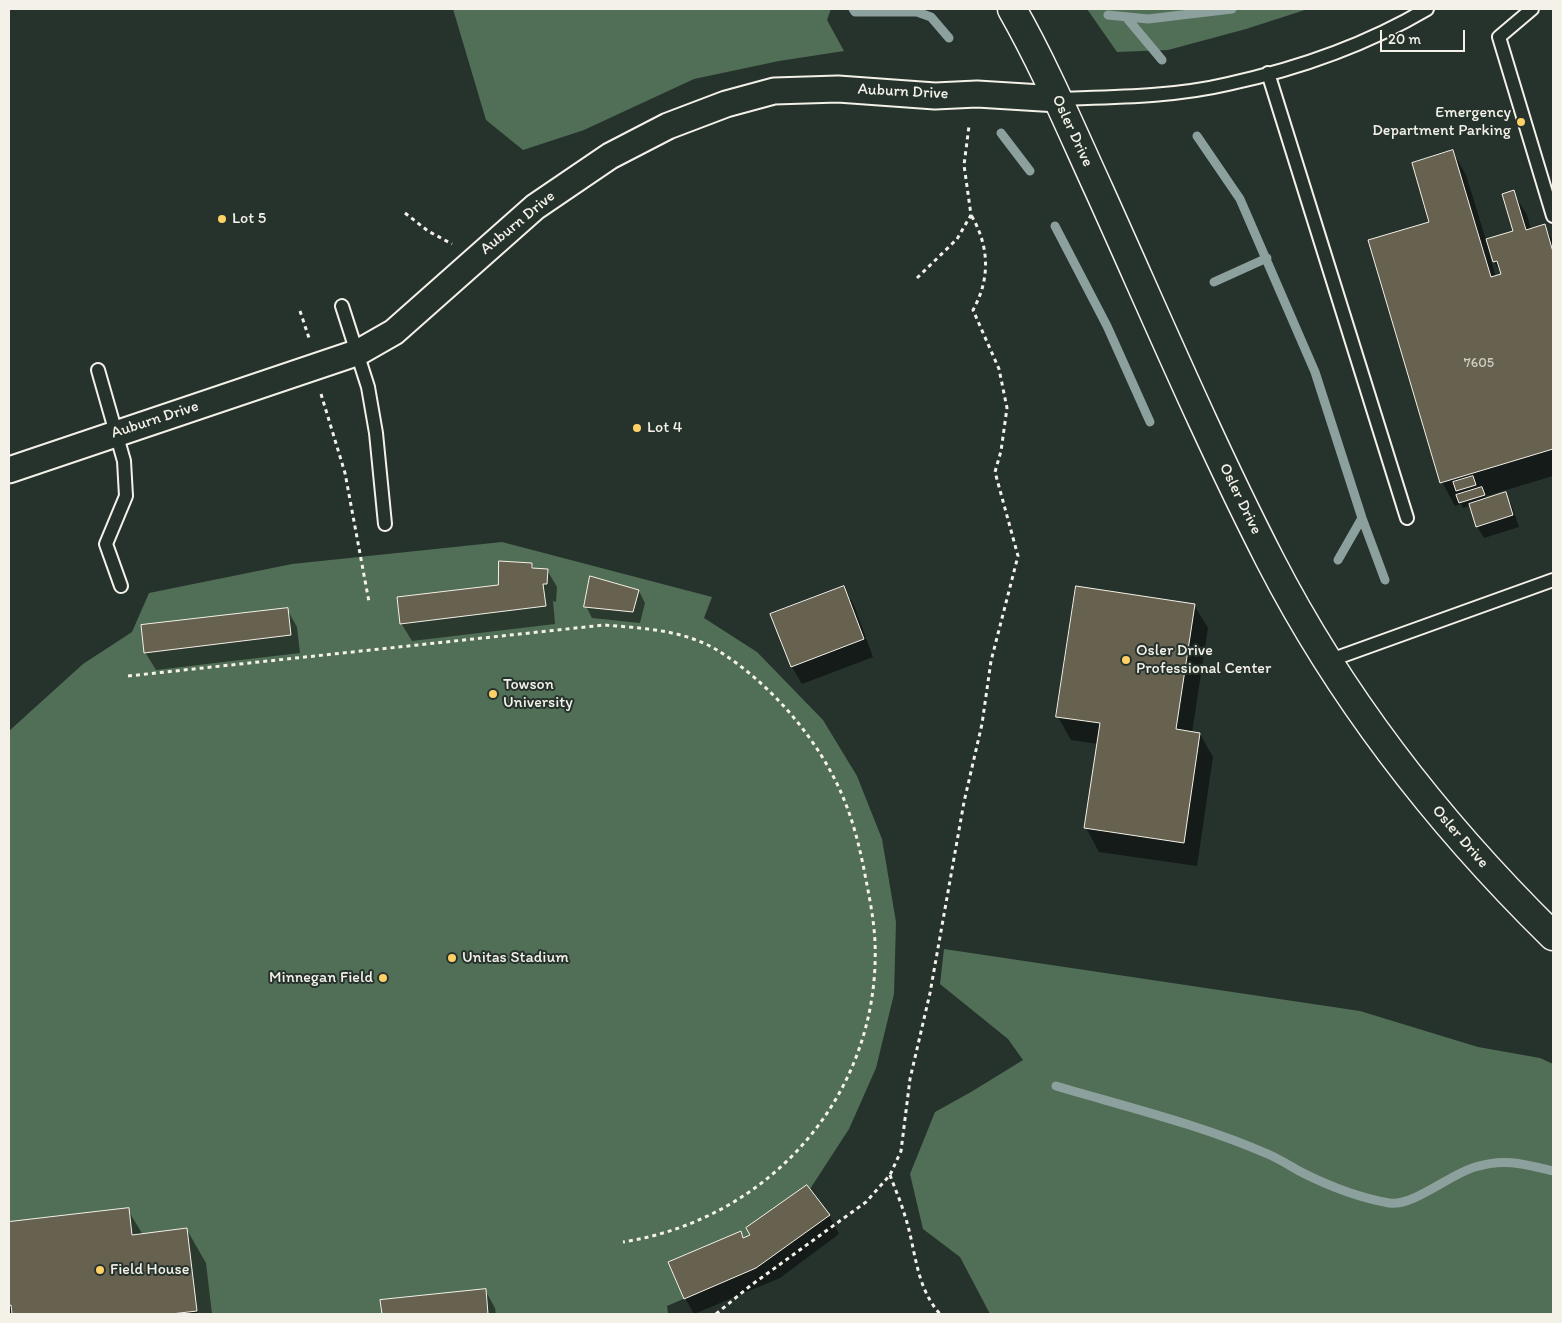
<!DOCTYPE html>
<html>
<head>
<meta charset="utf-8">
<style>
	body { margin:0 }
	#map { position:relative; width:1562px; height:1323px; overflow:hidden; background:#26332d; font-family:Itim,sans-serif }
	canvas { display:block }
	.frame { position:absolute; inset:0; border:10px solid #f4f1e8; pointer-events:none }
	.scale { position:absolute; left:1380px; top:30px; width:85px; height:22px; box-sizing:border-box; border:2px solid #f4f1e8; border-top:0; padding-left:6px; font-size:15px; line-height:18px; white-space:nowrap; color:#f4f1e8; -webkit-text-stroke:4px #26332d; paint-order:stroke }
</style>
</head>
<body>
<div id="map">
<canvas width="1562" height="1323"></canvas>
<div class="frame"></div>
<div class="scale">20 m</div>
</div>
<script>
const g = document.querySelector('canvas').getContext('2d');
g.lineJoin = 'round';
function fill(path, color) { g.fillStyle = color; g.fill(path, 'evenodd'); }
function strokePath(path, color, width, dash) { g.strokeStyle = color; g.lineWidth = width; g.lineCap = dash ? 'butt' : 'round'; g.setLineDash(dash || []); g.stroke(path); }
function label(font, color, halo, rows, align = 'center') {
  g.font = font + ' Itim,sans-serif'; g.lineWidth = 4; g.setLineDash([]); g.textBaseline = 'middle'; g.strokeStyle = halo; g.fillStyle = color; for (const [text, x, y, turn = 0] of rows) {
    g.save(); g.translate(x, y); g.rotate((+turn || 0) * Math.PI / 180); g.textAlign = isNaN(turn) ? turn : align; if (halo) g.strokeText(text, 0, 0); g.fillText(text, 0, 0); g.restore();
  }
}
fill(new Path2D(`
	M453 9H831L827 20 844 51 779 61 694 79 584 130 523 150 486 120Z
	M1087 9H1308L1246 29 1168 50 1117 52Z
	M502 542 712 597 704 618 757 652 823 720 857 776 882 839 896 922 894 994 876 1068 849 1129 810 1189 830 1215 756 1268 667 1306 668 1313 660 1314H197V1311L171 1314H12L11 1306H9V731L83 664 132 632 149 593 292 564Z
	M944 949 1360 1011 1478 1047 1540 1058 1553 1064V1314H990L960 1257 923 1229 910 1174 935 1112 971 1092 1023 1060 1008 1039 940 984Z`), '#516e56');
fill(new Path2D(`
	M1453 152 1466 175 1486 240 1514 232 1513 192 1527 215 1531 229 1544 226 1553 241V476L1486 496 1487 500 1506 494 1512 506 1519 527 1484 538 1477 526 1471 505 1463 508 1461 504 1455 506 1442 482 1430 222ZM1490 256H1491L1502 275 1496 277Z
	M532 564 534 569 547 570 557 587 556 602 553 601 555 624 412 641 401 623 499 586Z
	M843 588 854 605 873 657 802 684 792 667Z
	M639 591 645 603 640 623 592 618 586 606Z
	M1194 605 1208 628 1192 733 1200 734 1213 757 1197 866 1099 852 1086 828 1098 744 1071 740 1058 717Z
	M287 609 297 627 300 653 156 670 145 652Z
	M806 1187 829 1216 839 1234 780 1278 694 1314 685 1298 740 1233 744 1239 752 1236Z
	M128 1210 143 1235 187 1230 206 1263 212 1314H9V1223Z
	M485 1290 495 1308 496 1314H383L382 1301Z`), '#0007');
strokePath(new Path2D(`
	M853 9 855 12H917L931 17 949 38
	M1108 15 1148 19 1232 9
	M1126 17 1162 60
	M1001 133 1030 171
	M1197 136 1240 199 1315 372 1362 518 1385 580
	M1055 226 1107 326 1150 422
	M1214 282 1267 258
	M1338 560 1362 518
	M1056 1086C1127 1107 1202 1125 1270 1155 1281 1160 1292 1167 1303 1173 1329 1186 1361 1198 1389 1203 1413 1207 1450 1174 1475 1167 1505 1158 1524 1164 1553 1171`), '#8ca09d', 9);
const building = new Path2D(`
	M1453 150 1491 277 1501 274 1497 261 1493 262 1486 239 1513 231 1502 194 1514 190 1526 230 1545 224 1553 252V449L1440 483 1368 240 1429 222 1412 163Z
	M1473 476 1476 485 1456 491 1453 482Z
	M1482 487 1485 495 1459 503 1456 495Z
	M1506 492 1513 515 1476 527 1469 504Z
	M499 561 532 563V568L548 569 547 584H543L546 606 400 624 397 597 498 585Z
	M590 576 639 590 633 612 584 607Z
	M844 586 864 639 791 667 770 614Z
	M1076 586 1195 604 1176 729 1200 733 1184 843 1084 828 1100 723 1056 717Z
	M288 608 291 635 144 653 141 625Z
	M807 1185 830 1215 756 1268 684 1299 668 1262 741 1231 743 1238 750 1235 746 1228Z
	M129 1208 132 1235 187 1228 197 1311 171 1314H12L11 1305 9 1306V1222Z
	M486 1289 488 1314H382L380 1300Z`);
fill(building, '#676150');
strokePath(building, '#f4f1e8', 1);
const lane = new Path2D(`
	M1532 9 1499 37 1553 216
	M1268 73 1407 518
	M1058 99C1114 97 1173 97 1228 84 1297 69 1366 45 1427 9
	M342 306 368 387 376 433 385 524
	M98 370 124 461 126 496 106 544 121 586
	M1328 661 1553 580`);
const street = new Path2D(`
	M9 470 359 352 394 332 535 207 610 156 668 126 726 104 774 91 838 89 935 96 977 94 1058 99`);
const secondary = new Path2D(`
	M1012 9C1045 67 1071 129 1099 190 1155 314 1208 439 1270 560 1342 700 1441 826 1553 936`);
strokePath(lane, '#f4f1e8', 16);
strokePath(street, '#f4f1e8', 29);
strokePath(secondary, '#f4f1e8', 31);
strokePath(new Path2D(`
	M405 213 428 231 452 244
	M917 278 957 239 971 215 964 165 969 126
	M300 311 310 341
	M321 394 345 473 369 602
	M128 676 604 625C642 628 684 630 717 650 771 683 822 743 845 802 855 827 861 853 866 880 870 900 874 921 875 942 881 1093 771 1219 623 1242
	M890 1175C895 1189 901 1202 905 1216 916 1249 915 1286 940 1314
	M716 1314 750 1286 866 1202 890 1175 901 1151 910 1079 930 993 964 802 982 724 991 661 1018 556 995 472 1001 451 1007 408 999 369 973 310C991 278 989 245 971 215`), '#f4f1e8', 3, [4, 4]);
strokePath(lane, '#26332d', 12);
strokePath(street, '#26332d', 25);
strokePath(secondary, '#26332d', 28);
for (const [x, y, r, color] of [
	[1521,122,5,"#ffd166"],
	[222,219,5,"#ffd166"],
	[637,428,5,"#ffd166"],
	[1126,660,5,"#ffd166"],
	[493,694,5,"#ffd166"],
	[452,958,5,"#ffd166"],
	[383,978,5,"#ffd166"],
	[100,1270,5,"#ffd166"]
]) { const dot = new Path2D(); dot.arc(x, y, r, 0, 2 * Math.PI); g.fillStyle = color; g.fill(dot); strokePath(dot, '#26332d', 2); }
label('14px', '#d1cdc2', null, [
	["7605",1479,363]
]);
label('16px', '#f4f1e8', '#26332d', [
	["Auburn Drive",903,92,3],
	["Osler Drive",1072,131,65],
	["Auburn Drive",518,223,-39],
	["Auburn Drive",155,420,-18],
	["Osler Drive",1240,499,64],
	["Osler Drive",1460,837,49]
]);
label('16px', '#f4f1e8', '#26332d', [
	["Emergency",1511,113,"right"],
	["Department Parking",1511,131,"right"],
	["Lot 5",232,219],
	["Lot 4",647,428],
	["Osler Drive",1136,651],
	["Professional Center",1136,669],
	["Towson",503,685],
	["University",503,703],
	["Unitas Stadium",462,958],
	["Minnegan Field",373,978,"right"],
	["Field House",110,1270]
], 'left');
</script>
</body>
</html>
